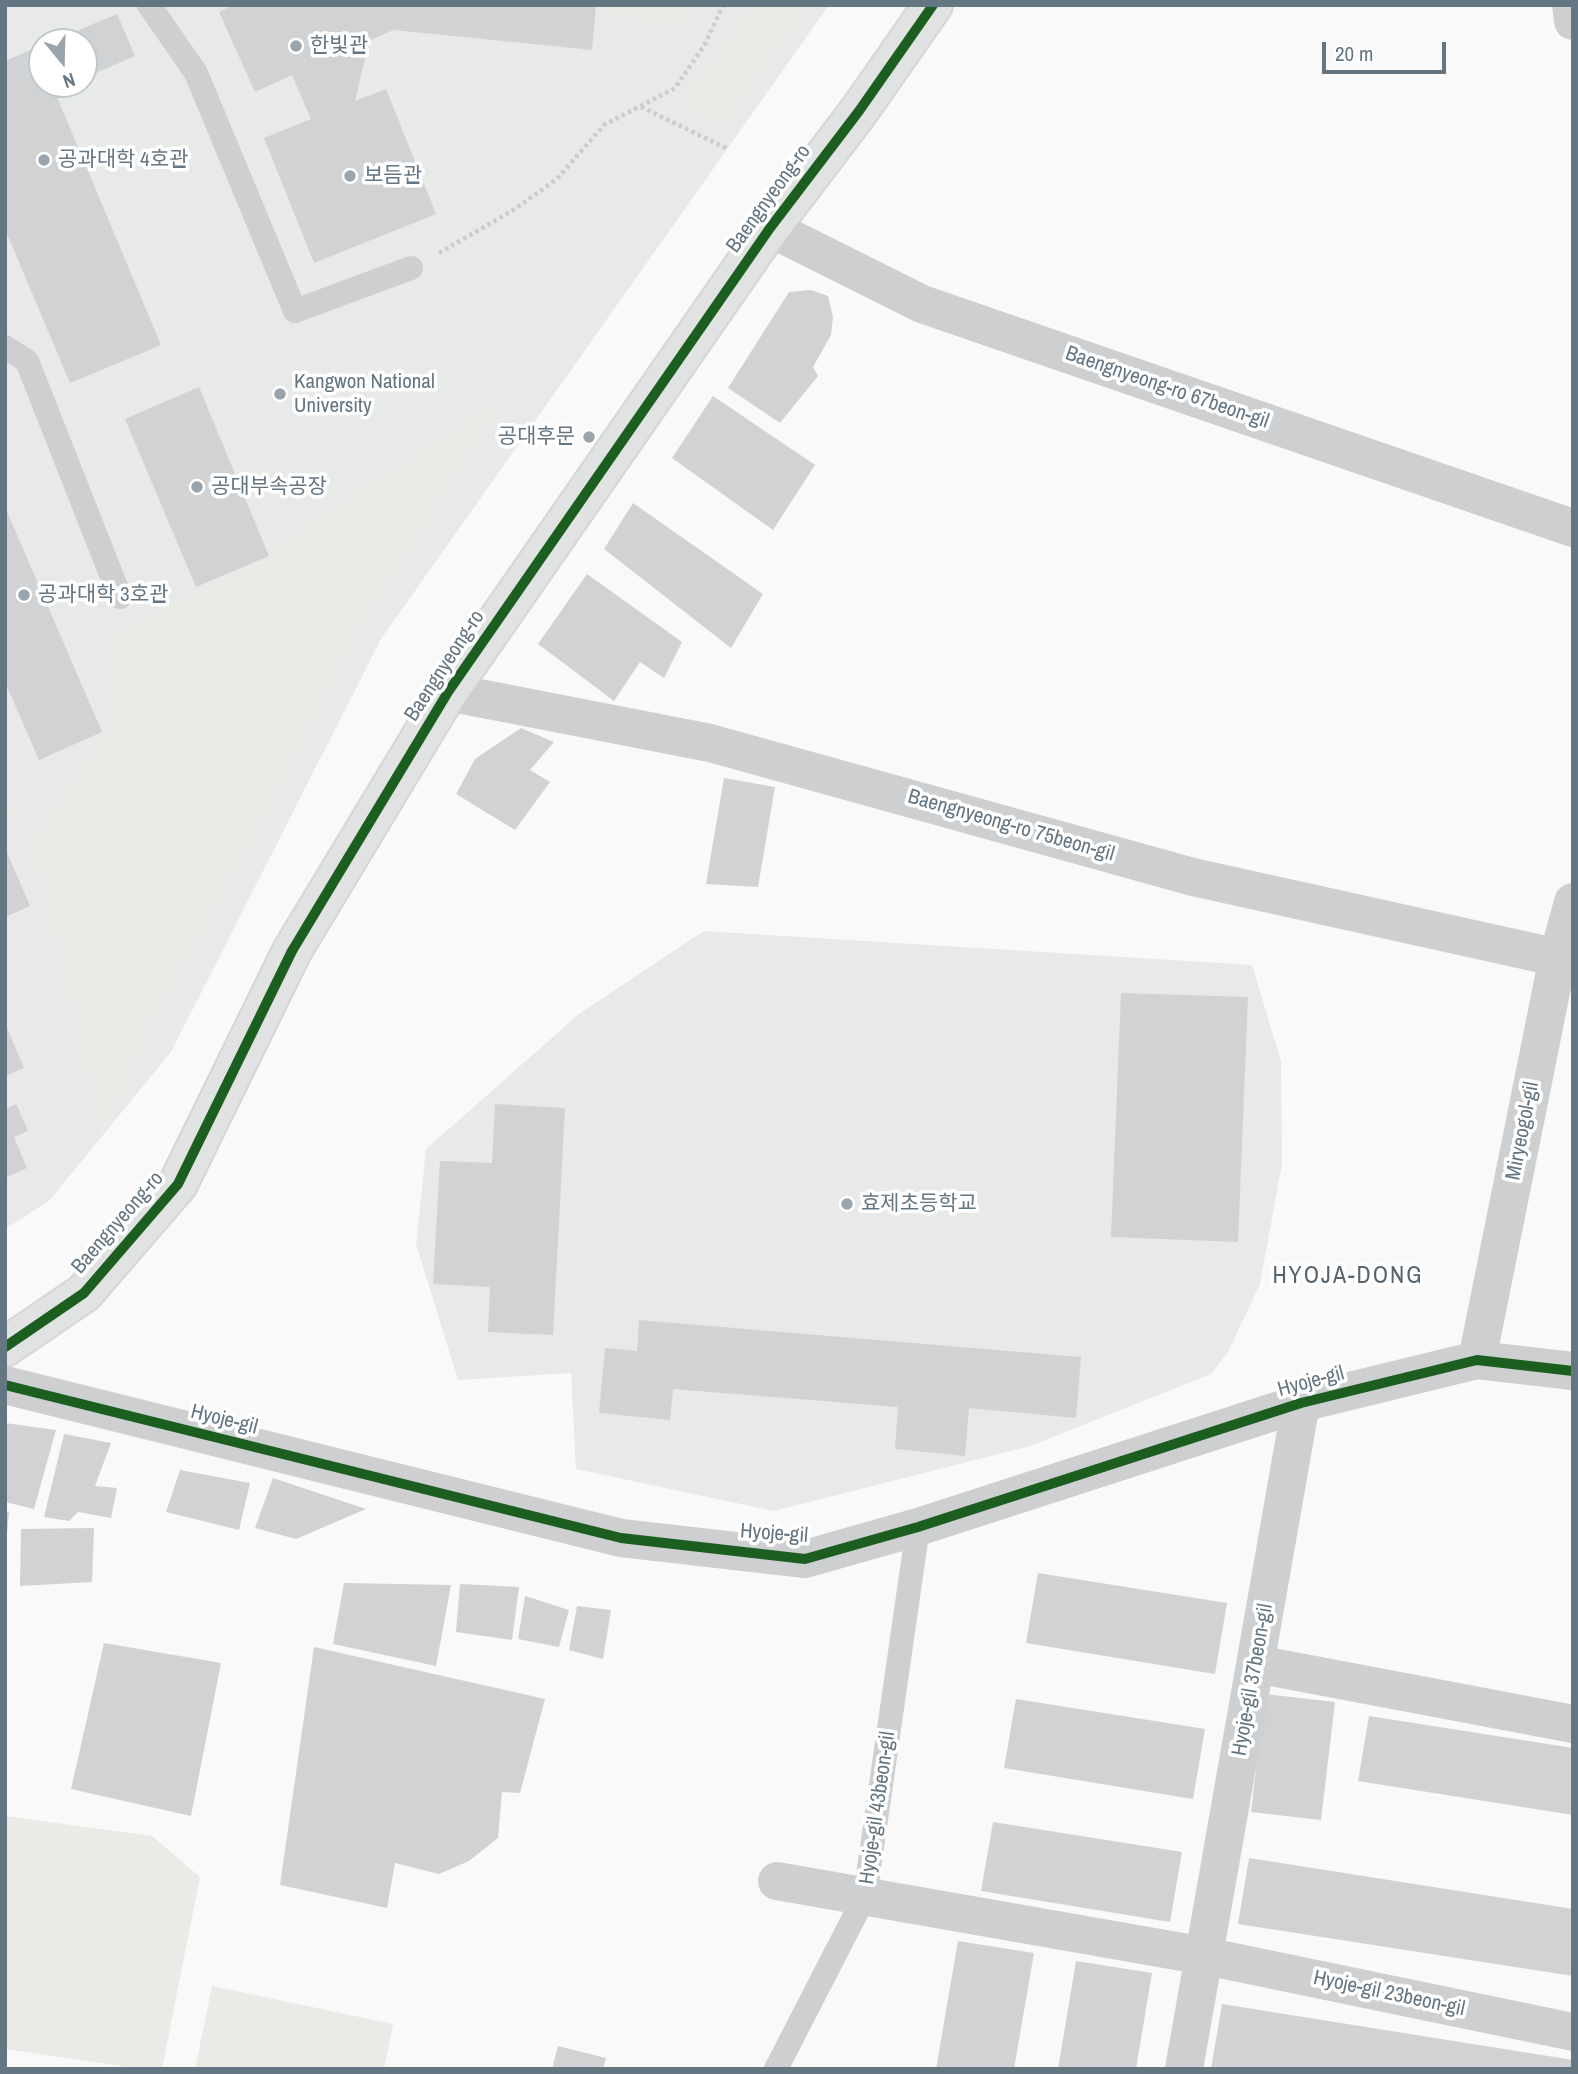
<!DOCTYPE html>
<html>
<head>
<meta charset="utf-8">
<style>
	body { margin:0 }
	#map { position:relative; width:1578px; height:2074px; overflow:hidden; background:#f9f9f9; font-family:"Archivo Narrow",sans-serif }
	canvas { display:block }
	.frame { position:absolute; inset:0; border:7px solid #657683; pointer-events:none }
	.north { position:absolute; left:28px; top:28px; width:70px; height:70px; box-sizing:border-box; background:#fff; border:2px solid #c1c8cd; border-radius:50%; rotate:161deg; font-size:19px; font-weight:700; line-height:28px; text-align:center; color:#657683 }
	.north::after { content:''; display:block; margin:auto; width:24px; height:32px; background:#99a4ac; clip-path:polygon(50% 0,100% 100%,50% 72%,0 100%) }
	.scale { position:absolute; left:1322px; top:42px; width:124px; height:32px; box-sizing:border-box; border:4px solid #657683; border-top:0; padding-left:9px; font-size:21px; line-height:24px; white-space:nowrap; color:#657683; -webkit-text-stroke:5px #fff; paint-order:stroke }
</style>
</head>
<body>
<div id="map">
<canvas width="1578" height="2074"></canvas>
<div class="frame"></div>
<div class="north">N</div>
<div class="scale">20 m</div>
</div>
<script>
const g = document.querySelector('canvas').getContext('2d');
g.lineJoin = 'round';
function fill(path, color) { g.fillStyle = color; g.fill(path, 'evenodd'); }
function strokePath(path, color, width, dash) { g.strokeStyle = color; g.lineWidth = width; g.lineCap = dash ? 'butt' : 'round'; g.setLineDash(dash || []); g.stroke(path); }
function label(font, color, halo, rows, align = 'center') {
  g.font = font + ' "Archivo Narrow","Noto Sans KR",sans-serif'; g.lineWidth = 7; g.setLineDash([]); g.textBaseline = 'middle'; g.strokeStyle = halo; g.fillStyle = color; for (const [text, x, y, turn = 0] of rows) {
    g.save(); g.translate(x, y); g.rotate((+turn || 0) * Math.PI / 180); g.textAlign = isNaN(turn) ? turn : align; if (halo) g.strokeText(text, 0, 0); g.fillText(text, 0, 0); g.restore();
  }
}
fill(new Path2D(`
	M5 5H829L381 639 171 1052 49 1201 5 1229ZM42 42H84V84H42Z
	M704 931 1252 965 1281 1061 1282 1164 1260 1284 1228 1352 1211 1374 1030 1446 774 1511 576 1469 571 1373 458 1380 416 1244 426 1149 579 1014Z`), '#e8e9e9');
fill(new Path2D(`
	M611 5H693L689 27 610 18Z
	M746 5H810L725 125 676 109 743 14Z
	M509 393 365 619 267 814 154 1017 102 1137 32 843 102 732 109 639 269 556 292 535Z
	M5 780 20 816 5 822Z
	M5 1816 152 1836 200 1877 162 2069H142L5 2049Z
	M212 1986 393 2024 384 2069H195Z`), '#e8ebe6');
fill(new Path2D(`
	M233 5H596L592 50 393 30 369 41 355 101 386 89 436 214 314 263 264 138 311 119 292 75 255 92 219 12Z
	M117 14 135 56 84 78V42H50Z
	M42 45V84H69L54 90 161 345 70 383 5 229V61Z
	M811 290 828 296 833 317 831 335 813 367 818 376 780 423 728 388 789 292Z
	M199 387 269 556 196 587 125 419Z
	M713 396 815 465 773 530 672 458Z
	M633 503 763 594 731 648 604 549Z
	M5 507 102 732 39 760 5 682Z
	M587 574 682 642 664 678 640 662 614 701 538 644Z
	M521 728 554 742 530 770 550 782 515 830 456 794 475 759Z
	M724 778 775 787 758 887 706 884Z
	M5 848 30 906 5 917Z
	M1121 993 1248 997 1238 1242 1111 1237Z
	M5 1023 24 1068 5 1076Z
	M16 1104 28 1131 14 1137 27 1168 5 1178V1109Z
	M495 1104 565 1108 553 1335 488 1332 490 1287 433 1284 440 1161 492 1163Z
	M639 1320 1081 1357 1076 1418 969 1408 965 1456 895 1449 898 1407 673 1389 670 1420 599 1413 605 1348 637 1351Z
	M5 1423 56 1430 34 1509 5 1502Z
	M64 1434 111 1443 95 1486 117 1488 111 1518 78 1512 69 1521 44 1517Z
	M180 1470 250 1483 239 1530 166 1512Z
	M273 1478 366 1509 296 1539 255 1528Z
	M5 1511 9 1512 7 1534H5Z
	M94 1528 92 1582 20 1586 21 1529Z
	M1038 1573 1227 1603 1215 1674 1026 1643Z
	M344 1583 451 1585 436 1666 333 1644Z
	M460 1584 519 1587 512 1640 456 1632Z
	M525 1596 569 1610 559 1647 518 1639Z
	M577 1606 611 1610 603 1659 569 1650Z
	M104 1643 221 1663 191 1816 71 1789Z
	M314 1647 545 1699 520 1793 502 1792 498 1838 469 1861 439 1874 395 1863 387 1908 280 1885Z
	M1265 1694 1335 1702 1321 1820 1251 1812Z
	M1016 1699 1205 1729 1193 1799 1004 1768Z
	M1369 1716 1573 1748V1815L1358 1781Z
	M993 1822 1182 1852 1170 1922 981 1891Z
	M1249 1858 1573 1909V1976L1238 1924Z
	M958 1941 1034 1953 1014 2069H936Z
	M1076 1961 1152 1973 1136 2069H1058Z
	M1222 2004 1573 2060V2069H1211Z
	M558 2046 606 2058 603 2069H552Z`), '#d0d2d3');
const secondary = new Path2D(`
	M5 1347 84 1293 178 1184 292 951 448 692 770 228 859 111 933 5`);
strokePath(secondary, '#d5d6d7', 42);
strokePath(new Path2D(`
	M641 107 728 149
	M439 253 515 209 557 179 604 125 675 88 704 46 723 5`), '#cbcccd', 4.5, [3.5, 3.5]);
strokePath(new Path2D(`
	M149 5 196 73 295 311 411 268
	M5 347 27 361 120 597
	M776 2069 865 1896 918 1527`), '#cecfd0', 24);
strokePath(new Path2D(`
	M1571 5 1573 21
	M770 228 922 304 1573 528
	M448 692 710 743 1193 877 1573 961
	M1477 1360 1558 957 1573 902
	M5 1385 621 1538 805 1559 918 1527 1301 1403 1477 1360 1573 1371
	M1256 1664 1573 1724
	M777 1881 1205 1956 1573 2032
	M1184 2069 1301 1403`), '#cecfd0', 38);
strokePath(secondary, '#e1e2e2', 38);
strokePath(new Path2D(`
	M5 1347 84 1293 178 1184 292 951 448 692 770 228 859 111 933 5
	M5 1385 621 1538 805 1559 918 1527 1301 1403 1477 1360 1573 1371`), '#1b5e20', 10);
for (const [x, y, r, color] of [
	[296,46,7,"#99a4ac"],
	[44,160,7,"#99a4ac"],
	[350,176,7,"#99a4ac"],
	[280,394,7,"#99a4ac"],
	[589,437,7,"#99a4ac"],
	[197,487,7,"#99a4ac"],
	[24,595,7,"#99a4ac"],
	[847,1204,7,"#99a4ac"]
]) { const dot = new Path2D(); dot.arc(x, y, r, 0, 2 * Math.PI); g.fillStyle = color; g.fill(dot); strokePath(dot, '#fff', 2.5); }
label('21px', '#657683', '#fff', [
	["한빛관",310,46],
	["공과대학 4호관",58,160],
	["보듬관",364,176],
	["Kangwon National",294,382],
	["University",294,406],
	["공대후문",575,437,"right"],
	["공대부속공장",211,487],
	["공과대학 3호관",38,595],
	["효제초등학교",861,1204]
], 'left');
label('21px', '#657683', '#fff', [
	["Baengnyeong-ro",769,199,-54],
	["Baengnyeong-ro 67beon-gil",1167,388,19],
	["Baengnyeong-ro",445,666,-57],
	["Baengnyeong-ro 75beon-gil",1011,826,16],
	["Miryeogol-gil",1523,1131,-79],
	["Baengnyeong-ro",118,1223,-49],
	["Hyoje-gil",1311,1382,-15],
	["Hyoje-gil",224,1420,14],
	["Hyoje-gil",774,1534,4],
	["Hyoje-gil 37beon-gil",1253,1680,-80],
	["Hyoje-gil 43beon-gil",878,1808,-82],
	["Hyoje-gil 23beon-gil",1389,1994,12]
]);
g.letterSpacing = '2px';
label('24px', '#57646e', '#fff', [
	["HYOJA-DONG",1348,1277]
]);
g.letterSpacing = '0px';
</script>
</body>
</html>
